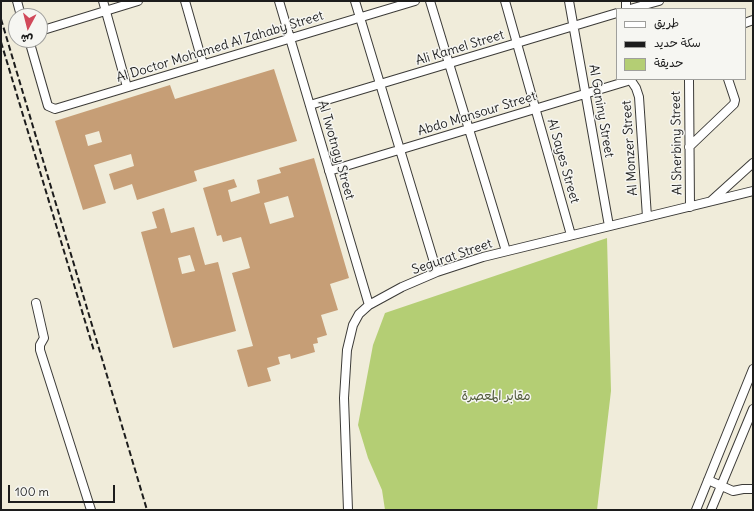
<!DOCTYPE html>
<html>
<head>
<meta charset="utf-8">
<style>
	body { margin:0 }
	#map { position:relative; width:754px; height:511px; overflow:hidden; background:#f0ecda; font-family:Delius,"Playpen Sans Arabic",sans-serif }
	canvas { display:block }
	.frame { position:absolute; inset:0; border:2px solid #1c1c1c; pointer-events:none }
	.legend { position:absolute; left:616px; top:8px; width:130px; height:72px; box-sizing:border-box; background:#f6f6f2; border:1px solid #9f9f9c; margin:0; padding:5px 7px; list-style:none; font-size:12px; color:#1c1c1c }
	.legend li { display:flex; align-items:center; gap:8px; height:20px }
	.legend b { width:20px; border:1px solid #9f9f9c }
	.north { position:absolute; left:8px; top:8px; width:40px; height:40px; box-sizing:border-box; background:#f6f6f2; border:1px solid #9f9f9c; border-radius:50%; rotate:187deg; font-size:11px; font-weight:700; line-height:16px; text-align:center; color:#1c1c1c }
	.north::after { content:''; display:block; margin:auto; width:14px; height:18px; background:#d1495b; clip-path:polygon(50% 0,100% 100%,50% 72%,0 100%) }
	.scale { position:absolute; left:8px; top:485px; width:107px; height:18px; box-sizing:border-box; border:2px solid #1c1c1c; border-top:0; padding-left:5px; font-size:12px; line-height:14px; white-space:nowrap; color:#1c1c1c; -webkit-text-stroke:3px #f6f6f2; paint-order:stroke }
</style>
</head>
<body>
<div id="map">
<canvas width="754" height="511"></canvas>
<div class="frame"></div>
<ul class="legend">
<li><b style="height:5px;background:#fff"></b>طريق</li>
<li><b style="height:5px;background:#1c1c1c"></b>سكة حديد</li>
<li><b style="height:11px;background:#b4ce74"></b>حديقة</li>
</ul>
<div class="north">ش</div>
<div class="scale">100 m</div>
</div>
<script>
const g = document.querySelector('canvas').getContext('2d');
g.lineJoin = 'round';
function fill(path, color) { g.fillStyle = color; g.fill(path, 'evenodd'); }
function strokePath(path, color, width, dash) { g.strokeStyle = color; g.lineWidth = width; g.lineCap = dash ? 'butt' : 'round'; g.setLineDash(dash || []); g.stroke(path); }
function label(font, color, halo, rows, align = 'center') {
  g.font = font + ' Delius,"Playpen Sans Arabic",sans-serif'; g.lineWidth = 3; g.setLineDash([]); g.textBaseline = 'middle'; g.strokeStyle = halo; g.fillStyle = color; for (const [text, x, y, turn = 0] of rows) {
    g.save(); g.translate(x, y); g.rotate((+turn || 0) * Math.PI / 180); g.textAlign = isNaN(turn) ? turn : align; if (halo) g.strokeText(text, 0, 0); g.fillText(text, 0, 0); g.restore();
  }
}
fill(new Path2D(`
	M607 238 611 391 597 510H385L382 490 368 458 358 425 373 345 385 313Z`), '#b4ce74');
fill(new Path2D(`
	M274 69 297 141 194 171 197 181 137 200 132 184 114 190 109 174 134 166 131 154 94 165 106 203 83 210 55 121 170 85 175 99ZM99 131 102 142 88 146 85 135Z
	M314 158 349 278 330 284 338 310 321 315 327 335 317 338 318 343 313 344 315 352 291 359 290 354 278 357 280 364 267 368 271 381 248 387 237 350 253 346 232 273 250 268 241 237 223 242 221 235 217 236 203 188 234 179 237 187 228 190 231 202 260 193 257 180 281 173 279 168ZM288 196 294 217 270 224 264 203Z
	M164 208 171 233 194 227 205 265 218 262 236 331 173 348 141 232 157 228 152 212ZM190 255 195 271 182 274 178 258Z`), '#c69e76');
const minor = new Path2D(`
	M17 1 21 16
	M103 1 127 87
	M185 1 203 64
	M279 1 369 305
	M355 1 437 272
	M430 1 506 251
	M505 1 571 235
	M569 1 609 226
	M626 1V9
	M630 9 659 1
	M745 23 753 20
	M40 31 138 1
	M29 40 48 106 55 109 415 1
	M630 79 636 88 639 97 647 217
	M689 79 690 207
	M310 105 617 13
	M689 147 734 104 735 100 728 79
	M329 171 631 80
	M711 201 753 163
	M36 303 44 338 40 345V350L91 510
	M708 480 733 491 743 489H753
	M348 510 344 398 347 350 353 325 359 314 369 305 402 287 437 272 483 257 753 191
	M696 510 753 369
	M711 510 753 409`);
strokePath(minor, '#3c3b38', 10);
strokePath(minor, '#fff', 8);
strokePath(new Path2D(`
	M1 19 147 510
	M1 42 94 351`), '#1c1c1c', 2, [6, 3]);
label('13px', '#1c1c1c', '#f6f6f2', [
	["Al Doctor Mohamed Al Zahaby Street",220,47,-17],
	["Ali Kamel Street",460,48,-17],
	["Al Ganiny Street",601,111,80],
	["Abdo Mansour Street",477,114,-17],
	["Al Sherbiny Street",677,143,-91],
	["Al Monzer Street",630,148,-94],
	["Al Twotngy Street",336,150,74],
	["Al Sayes Street",563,161,74],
	["Segurat Street",452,257,-19]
]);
label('13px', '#515a3b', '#f6f6f2', [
	["مقابر المعصرة",496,396]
]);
</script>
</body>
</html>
